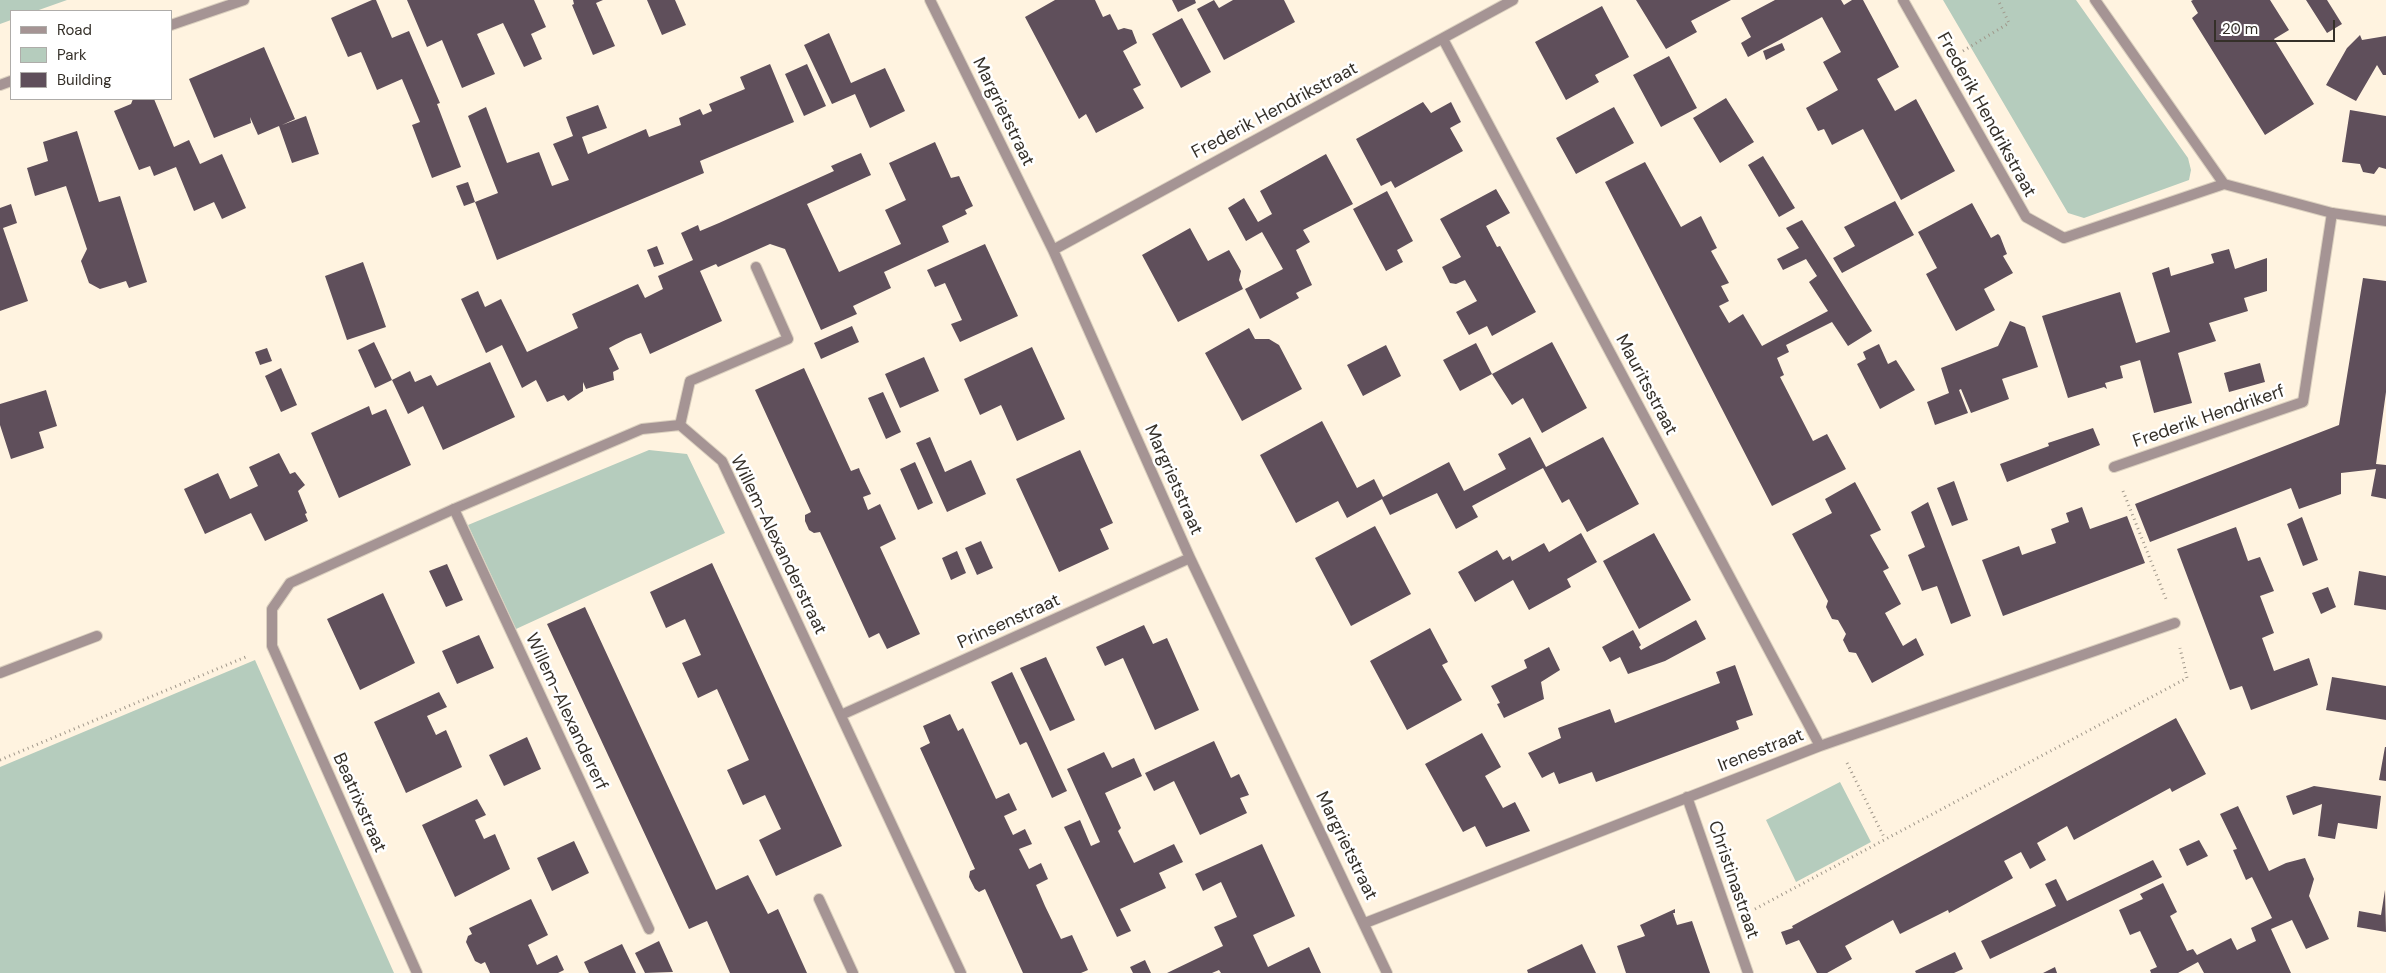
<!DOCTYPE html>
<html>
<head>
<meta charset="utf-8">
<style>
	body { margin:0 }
	#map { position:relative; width:2386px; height:973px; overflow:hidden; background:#fff3e0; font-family:"DM Sans",sans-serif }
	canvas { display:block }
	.legend { position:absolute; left:10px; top:10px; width:162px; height:90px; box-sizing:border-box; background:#fff; border:1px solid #aeaca9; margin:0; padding:6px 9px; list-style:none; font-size:15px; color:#353029 }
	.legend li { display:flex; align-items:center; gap:10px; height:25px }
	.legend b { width:25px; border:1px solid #aeaca9 }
	.scale { position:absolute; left:2214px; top:20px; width:121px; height:22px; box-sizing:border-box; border:2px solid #353029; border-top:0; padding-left:6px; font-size:15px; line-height:18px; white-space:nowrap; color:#353029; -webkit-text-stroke:4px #fff; paint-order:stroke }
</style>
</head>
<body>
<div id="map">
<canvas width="2386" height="973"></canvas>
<ul class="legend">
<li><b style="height:6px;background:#a59494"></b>Road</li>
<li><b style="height:14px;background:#b5ccbd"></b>Park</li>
<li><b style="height:14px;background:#5f4f5b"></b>Building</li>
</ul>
<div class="scale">20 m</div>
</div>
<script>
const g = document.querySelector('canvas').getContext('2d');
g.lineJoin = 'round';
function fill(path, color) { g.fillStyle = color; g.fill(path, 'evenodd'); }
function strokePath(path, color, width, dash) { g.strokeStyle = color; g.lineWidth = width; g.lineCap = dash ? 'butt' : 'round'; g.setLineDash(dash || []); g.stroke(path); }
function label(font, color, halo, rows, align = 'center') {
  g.font = font + ' "DM Sans",sans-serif'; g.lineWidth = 5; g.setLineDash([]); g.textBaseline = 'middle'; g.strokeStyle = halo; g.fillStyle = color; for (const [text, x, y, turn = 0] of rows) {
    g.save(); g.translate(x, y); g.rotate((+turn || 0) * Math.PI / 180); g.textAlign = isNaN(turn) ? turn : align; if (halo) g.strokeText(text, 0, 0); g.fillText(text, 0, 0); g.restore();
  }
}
fill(new Path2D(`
	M0 0H67L36 11H11V20L0 24Z
	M1943 0H2076L2188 158 2191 170 2189 180 2084 218 2068 213Z
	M649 450 687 454 725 533 516 629 468 525Z
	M255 660 394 973H0V767Z
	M1840 782 1871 842 1796 882 1766 820Z`), '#b5ccbd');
fill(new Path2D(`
	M372 0H376L392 38 409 31 440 103 437 104 461 167 432 178 412 125 420 122 402 79 377 90 361 52 348 57 331 18Z
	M407 0H534L546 27 531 34 542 59 524 67 503 23 477 34 495 74 462 88 442 40 427 47Z
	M573 0H603L596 3 615 46 593 55 572 5 574 4Z
	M647 0H675L686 25 662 35Z
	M1055 0H1095L1103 17 1110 14 1118 30 1124 28 1132 30 1137 43 1123 51 1141 85 1133 89 1144 108 1096 133 1086 114 1079 119 1025 17Z
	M1172 0H1195L1196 3 1178 12Z
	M1214 0 1219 8 1233 0H1284L1295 22 1224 60 1197 9Z
	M1636 0H1731L1691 21 1697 32 1666 49Z
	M1775 0H1841L1844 5 1852 0H1863L1899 67 1877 79 1895 111 1916 99 1955 171 1901 200 1863 129 1832 145 1824 129 1818 131 1806 108 1838 90 1823 62 1841 52 1822 17 1748 57 1741 43 1751 37 1741 18Z
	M2193 0H2270L2289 30 2274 39 2314 104 2265 135 2192 18 2198 13 2191 1Z
	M2306 0H2327L2342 24 2327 33Z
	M1602 6 1629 57 1595 75 1599 82 1566 100 1535 42Z
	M1182 18 1211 72 1181 88 1152 34Z
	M829 33 851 83 885 68 905 111 870 128 855 94 832 104 804 45Z
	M2360 35 2362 40 2386 36V75H2383L2377 65 2356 101 2326 85 2347 48Z
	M1782 43 1785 50 1766 60 1763 51Z
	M264 47 295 119 282 125 306 116 319 154 292 163 279 126 258 135 250 117 251 123 214 138 189 79Z
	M1669 56 1697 108 1661 127 1633 75Z
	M770 64 794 122 700 161 704 173 497 260 475 202 498 193 468 116 486 107 507 163 539 152 552 186 569 180 553 144 573 136 566 117 598 105 607 128 582 137 588 154 646 129 649 137 681 125 679 118 700 109 703 115 712 111 709 104 745 89 740 77Z
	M807 64 826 106 804 116 785 74Z
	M1726 98 1754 142 1720 163 1693 118Z
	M133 99H154L174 147 189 140 200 164 222 154 246 208 222 219 214 202 194 211 176 167 154 176 150 166 139 170 114 111 131 104Z
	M1423 102 1431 113 1451 102 1461 122 1450 128 1463 151 1395 188 1391 181 1381 186 1356 139Z
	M1614 107 1634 143 1576 174 1556 138Z
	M2350 110 2386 116V169L2379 167 2374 174 2363 172 2360 164 2342 162Z
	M77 131 99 202 120 196 147 282 129 288 126 281 100 289 89 283 81 261 87 249 66 186 35 196 27 168 48 161 43 142Z
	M935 142 951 178 959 176 973 206 965 210 967 214 942 226 949 242 884 272 891 288 853 306 857 314 821 330 785 249 770 244 718 267 716 264 700 271 722 321 650 354 641 333 626 339 609 348 619 369 613 372 614 380 586 389 583 382V391L568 401 564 395 547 402 536 380 522 388 502 345 486 353 461 299 478 291 485 307 501 299 527 352 578 328 572 314 638 284 645 298 663 289 658 276 693 260 681 233 698 225 700 231 719 223 834 171 831 166 861 153 871 175 807 204 839 272 901 244 885 210 906 200 889 163Z
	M1326 154 1353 204 1303 230 1310 242 1296 250 1312 285 1296 293 1299 298 1260 319 1245 289 1283 269 1262 232 1246 241 1228 208 1244 198 1258 222 1272 214 1260 191Z
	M1763 156 1795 208 1779 217 1748 165Z
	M1645 162 1681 227 1701 216 1717 248 1711 251 1729 283 1721 286 1729 301 1719 306 1729 323 1743 314 1762 346 1828 311 1809 282 1817 276 1806 259 1783 270 1777 259 1799 248 1786 228 1802 220 1872 331 1848 346 1832 322 1786 345 1789 352 1777 358 1784 375 1780 377 1813 441 1827 434 1846 469 1772 506 1605 182Z
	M468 182 475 202 464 206 456 186Z
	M1496 189 1510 213 1486 226 1497 247 1500 246 1536 312 1492 336 1487 326 1469 335 1456 312 1477 301 1465 280 1456 284 1450 283 1442 267 1461 257 1440 219Z
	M1387 191 1413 241 1397 250 1403 262 1386 271 1353 209Z
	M1895 201 1914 235 1842 273 1833 258 1855 246 1844 227Z
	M1972 203 1991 238 1998 234 2000 236 2007 254 2003 256 2013 273 1984 289 1995 310 1956 331 1926 274 1937 268 1918 232Z
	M11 204 17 223 3 228 28 301 0 311V208Z
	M1190 228 1208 261 1229 250 1241 271 1239 280 1243 289 1178 322 1142 255Z
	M985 244 1018 316 960 342 951 324 962 320 945 283 935 287 927 270Z
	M657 246 664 264 654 267 647 250Z
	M2229 249 2235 269 2267 258V291L2244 298 2248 311 2209 323 2216 341 2178 353 2192 403 2154 413 2140 360 2120 366 2123 378 2105 383 2107 389 2104 387 2068 398 2042 316 2120 292 2136 343 2170 332 2152 273 2169 267 2171 276 2214 263 2211 254Z
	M363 262 386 327 347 340 325 276Z
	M2363 278 2386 281V392L2376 464 2386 465V499L2371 496 2376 469 2341 473V494L2299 509 2291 488 2150 542 2135 504 2339 425Z
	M2010 321 2025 327 2038 367 2002 379 2009 399 1971 413 1961 389 1959 390 1968 413 1935 425 1927 402 1949 393 1941 368 1998 346Z
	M852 326 859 342 821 359 814 343Z
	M1249 328 1255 339H1269L1279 345 1302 389 1242 421 1205 353Z
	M374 342 392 380 375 388 358 350Z
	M1552 342 1587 408 1542 433 1523 398 1512 405 1492 374Z
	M1476 343 1492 374 1460 391 1443 360Z
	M1879 344 1888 364 1896 360 1915 390 1880 409 1857 364 1866 359 1863 352Z
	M1386 345 1401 376 1363 396 1347 365Z
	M1032 347 1065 419 1017 441 1001 405 980 415 964 379Z
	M267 348 272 361 260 365 255 352Z
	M924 357 939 391 900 408 885 374Z
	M490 362 515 417 443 450 423 406 408 414 392 380 410 371 415 382 431 375 437 386Z
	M2260 363 2265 382 2229 392 2224 373Z
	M281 368 297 405 281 412 265 376Z
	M804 368 851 471 859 468 860 471 871 494 863 497 868 510 880 504 896 539 880 547 920 634 887 649 879 633 869 638 820 532 814 533 809 530 805 521V515L811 512 755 390Z
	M46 390 57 426 39 432 44 448 11 459 0 425V404Z
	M883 392 901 432 886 439 868 398Z
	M369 406 372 415 386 409 411 465 339 498 311 433Z
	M1322 421 1357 488 1374 479 1383 497 1449 462 1464 491 1506 469 1498 454 1530 437 1546 467 1603 437 1639 504 1587 532 1569 499 1562 503 1543 468 1472 506 1478 517 1456 529 1437 493 1390 515 1382 499 1347 518 1338 501 1296 523 1260 455Z
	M2093 428 2100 445 2007 482 2000 464 2049 446 2048 443Z
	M930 437 945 472 971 460 986 494 947 512 916 443Z
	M1080 450 1113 523 1100 529 1109 549 1059 572 1016 479Z
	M279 453 290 474 295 472 305 485 298 491 307 513 305 514 308 521 265 541 251 513 205 534 184 489 218 473 230 499 258 486 249 467Z
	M915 462 933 503 918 510 900 469Z
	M1954 481 1968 520 1952 526 1937 488Z
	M1855 482 1881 530 1870 535 1889 568 1883 571 1901 604 1885 613 1903 646 1916 638 1924 655 1872 683 1856 653 1849 652 1843 640 1846 634 1838 620 1832 619 1826 607 1828 601 1792 534 1832 513 1825 499Z
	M1928 502 1971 616 1951 624 1937 586 1922 591 1908 555 1925 547 1911 512Z
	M2082 507 2090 529 2127 516 2145 563 2003 616 1982 560 2019 546 2022 555 2056 543 2051 529 2069 522 2066 513Z
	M2302 517 2318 560 2303 566 2287 524Z
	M1375 526 1411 594 1351 626 1315 558Z
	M2236 527 2248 561 2260 557 2274 591 2260 596 2274 633 2262 638 2274 671 2309 658 2318 685 2251 710 2242 686 2230 690 2177 549Z
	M1581 533 1597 562 1567 579 1571 587 1529 610 1513 580 1475 602 1458 572 1497 550 1503 560 1510 556 1512 561 1544 543 1549 552Z
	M1654 533 1691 600 1639 629 1603 561Z
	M981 541 993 568 977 575 965 548Z
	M957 551 966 573 951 580 942 558Z
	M712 563 842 846 776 876 759 840 781 829 765 795 743 805 727 770 749 760 717 689 698 698 682 663 701 655 685 619 666 628 650 592Z
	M447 564 463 600 446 607 429 571Z
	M2359 571 2386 576V610L2354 605Z
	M2328 587 2336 607 2321 614 2312 593Z
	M383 593 415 663 360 690 327 619Z
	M585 607 716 890 748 875 768 914 778 909 807 973H730L707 921 689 929 547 624Z
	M1696 620 1706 639 1665 661 1628 674 1620 657 1610 662 1602 647 1633 630 1641 645 1639 647 1641 650Z
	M1144 625 1153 644 1167 638 1199 710 1155 730 1123 658 1105 666 1096 647Z
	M1430 628 1448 662 1442 665 1462 700 1407 730 1370 661Z
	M479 635 494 668 457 684 442 651Z
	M1549 647 1560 670 1541 682 1544 699 1504 718 1497 704 1500 703 1491 686 1527 668 1524 660Z
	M1046 657 1075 720 1050 731 1020 668Z
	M1735 665 1753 715 1736 721 1739 729 1596 782 1592 772 1559 784 1554 772 1542 778 1528 753 1561 738 1558 728 1610 709 1615 723 1720 683 1716 672Z
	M1012 672 1067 791 1052 798 1027 743 1026 742 1020 745 991 682Z
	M2332 677 2386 686V720L2326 710Z
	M439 692 447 707 427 716 436 735 446 730 462 767 406 793 374 722Z
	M950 714 958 731 963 728 996 799 1009 793 1017 810 1004 816 1013 835 1025 829 1032 844 1019 849 1029 869 1041 863 1048 879 1036 885 1045 906 1061 939 1072 935 1088 970 1081 973H1023L985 889 979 892 975 889 969 877 970 871 975 869 920 748 930 743 923 726Z
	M2176 718 2206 774 2172 792 2170 788 2074 840 2067 826 2037 843 2046 860 2030 869 2021 852 2004 861 2013 878 1949 913 1948 910 1900 934 1893 920 1845 946 1852 959 1827 973H1817L1799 940 1786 945 1781 932 1793 928 1792 926Z
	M1482 733 1501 767 1485 776 1503 808 1515 802 1530 831 1486 847 1475 826 1463 832 1425 764Z
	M527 737 541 769 504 786 489 755Z
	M1214 741 1231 778 1239 774 1249 795 1240 798 1247 813 1200 835 1174 781 1154 791 1145 773Z
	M2385 747H2386V781L2379 780Z
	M1104 752 1112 768 1134 758 1142 776 1105 793 1121 828 1118 831 1134 863 1174 844 1183 862 1159 873 1166 888 1120 909 1131 931 1117 937 1064 827 1080 820 1091 846 1100 842 1067 769Z
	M2314 786 2381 796 2377 829 2338 823 2335 839 2318 836 2322 804 2293 815 2286 796Z
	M477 799 486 815 475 820 484 839 495 834 510 869 455 897 422 825Z
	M2238 806 2269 871 2286 863 2305 858 2314 879 2309 896 2329 939 2306 949 2292 920 2271 929 2291 973H2204L2198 962 2178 973H2151L2150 970 2157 967 2140 931 2130 935 2119 910 2143 899 2140 894 2163 883 2177 912 2170 916 2187 951 2193 949 2197 955 2231 938 2237 950 2256 941 2251 928 2272 918 2252 877 2246 880 2233 850 2237 849 2220 814Z
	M2199 840 2208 856 2187 866 2179 849Z
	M574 841 589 873 552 891 537 858Z
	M1262 844 1295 916 1253 935 1268 967 1309 947 1321 973H1221L1219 970 1212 973H1167L1223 946 1214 927 1237 917 1221 882 1203 891 1195 874Z
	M2153 860 2162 877 1990 959 1981 941 2056 906 2045 884 2056 879 2067 901Z
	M2385 890 2386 932 2357 927 2359 911 2381 915Z
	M531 899 548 935 528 945 537 965 557 955 564 970 558 973H490L485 962 481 964 475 961 466 942 468 936 472 934 469 928Z
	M1675 909V913H1673L1677 925 1692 921 1710 973H1626L1617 946 1645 936 1640 925Z
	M659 941 673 972 645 973 635 953Z
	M622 944 636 973H589L584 962Z
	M1582 944 1596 973H1528L1527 970Z
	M1955 952 1963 969 1954 973H1916L1915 971Z
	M1145 960 1151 973H1133L1130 967Z
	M2055 967 2057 973H2043Z`), '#5f4f5b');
const service = new Path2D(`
	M680 425 690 381 788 339 756 267
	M2114 467 2303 402 2332 213
	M454 509 649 929
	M0 673 97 636
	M819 899 853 973`);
const minor = new Path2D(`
	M930 0 1053 250 1190 558 1387 973
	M1903 0 2026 217 2064 238 2224 184 2332 213 2386 221
	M2095 0 2224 184
	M1443 39 1820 746
	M1053 250 1513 0
	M841 715 1190 558
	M1687 797 1748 973
	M1365 923 1820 746 2175 623
	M417 973 272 646V609L290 583 454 509 642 429 680 425 722 461 961 973`);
const tertiary = new Path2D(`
	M171 25 244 0
	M0 85 11 81`);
strokePath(service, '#dbd0bf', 12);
strokePath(minor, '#dbd0bf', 12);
strokePath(tertiary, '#dbd0bf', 12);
strokePath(new Path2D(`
	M1963 51 2009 23 1998 0
	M2123 491 2166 599
	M0 760 248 656
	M1847 763 1885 839
	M1755 909 2187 678 2180 648`), '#9f9689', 3, [1, 4]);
strokePath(service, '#a59494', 10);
strokePath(minor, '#a59494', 10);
strokePath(tertiary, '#a59494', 10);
label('18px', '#353029', '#fff', [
	["Frederik Hendrikstraat",1275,111,-28],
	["Margrietstraat",1003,112,64],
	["Frederik Hendrikstraat",1986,115,61],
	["Mauritsstraat",1646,385,62],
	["Frederik Hendrikerf",2209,417,-19],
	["Margrietstraat",1173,480,66],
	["Willem-Alexanderstraat",778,545,64],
	["Prinsenstraat",1009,622,-24],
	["Willem-Alexandererf",566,712,65],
	["Irenestraat",1761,751,-21],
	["Beatrixstraat",359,803,66],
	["Margrietstraat",1346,846,64],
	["Christinastraat",1733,880,71]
]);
</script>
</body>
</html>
